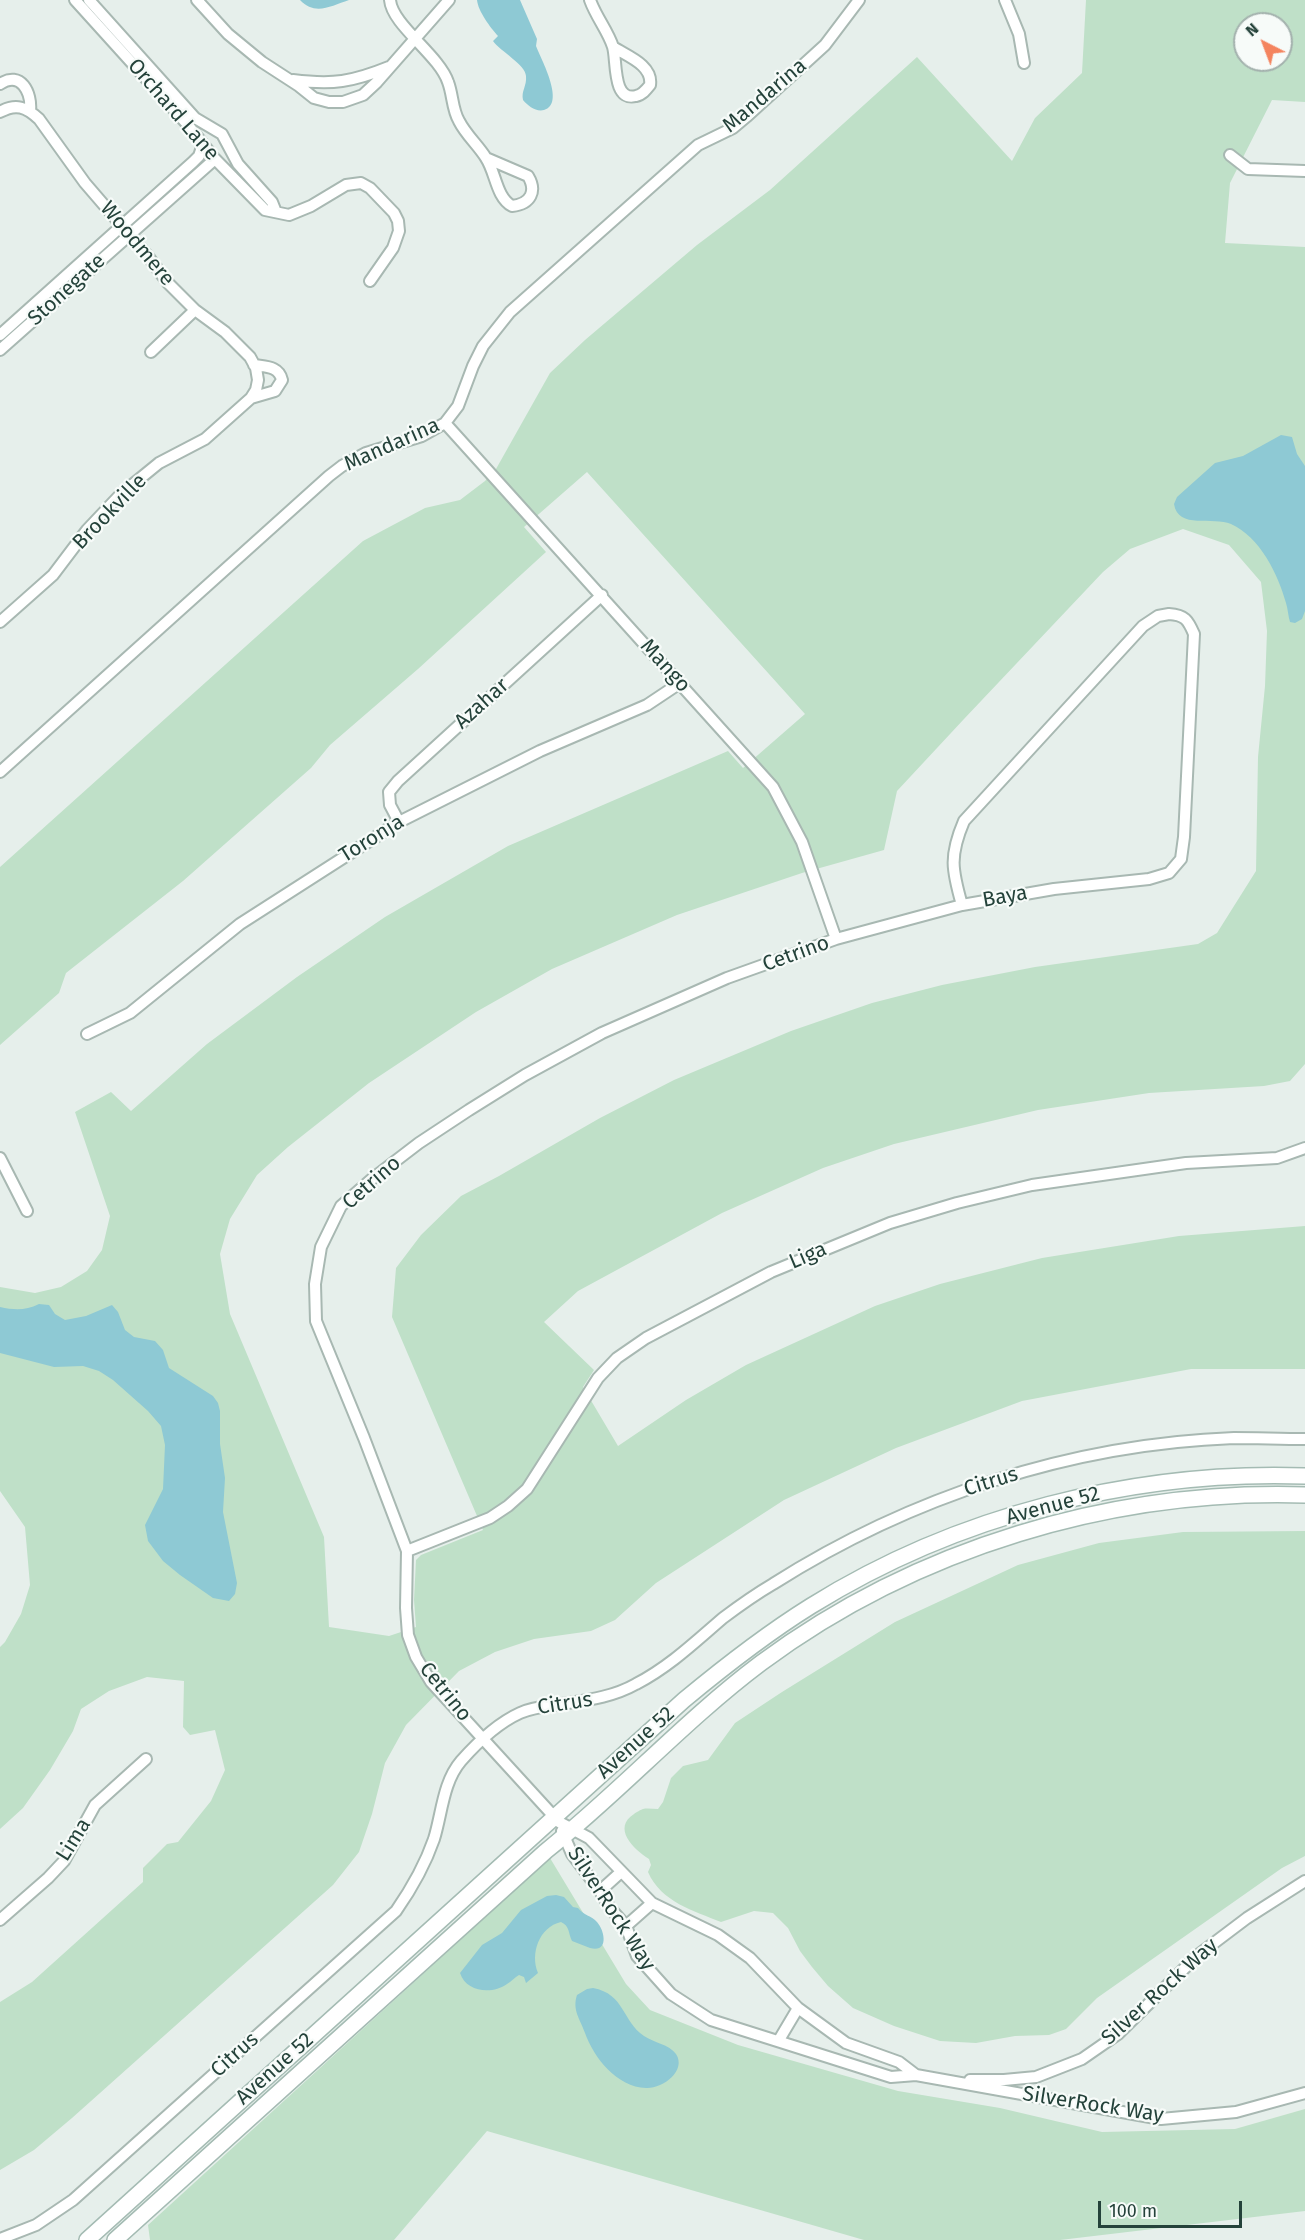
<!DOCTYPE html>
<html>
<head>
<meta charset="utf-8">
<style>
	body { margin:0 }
	#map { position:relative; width:1305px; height:2240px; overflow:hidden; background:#e6efeb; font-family:"Fira Sans",sans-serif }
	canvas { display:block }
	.north { position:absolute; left:1233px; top:12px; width:60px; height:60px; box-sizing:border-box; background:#f7fbf9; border:2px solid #a3b1ad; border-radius:50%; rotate:318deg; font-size:16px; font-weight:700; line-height:24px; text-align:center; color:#24423a }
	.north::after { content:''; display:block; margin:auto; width:21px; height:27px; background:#f4845f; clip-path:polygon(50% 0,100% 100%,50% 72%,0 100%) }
	.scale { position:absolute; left:1098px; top:2201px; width:144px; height:27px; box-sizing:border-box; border:3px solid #24423a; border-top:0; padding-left:8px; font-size:18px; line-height:21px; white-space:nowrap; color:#24423a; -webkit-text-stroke:4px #f7fbf9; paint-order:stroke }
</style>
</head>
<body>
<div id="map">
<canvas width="1305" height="2240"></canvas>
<div class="north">N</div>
<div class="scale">100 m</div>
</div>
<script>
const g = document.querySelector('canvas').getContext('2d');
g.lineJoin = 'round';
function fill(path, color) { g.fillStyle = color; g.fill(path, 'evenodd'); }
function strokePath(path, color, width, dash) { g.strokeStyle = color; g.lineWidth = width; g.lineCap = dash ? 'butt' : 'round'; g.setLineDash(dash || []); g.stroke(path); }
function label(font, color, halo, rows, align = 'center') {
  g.font = font + ' "Fira Sans",sans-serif'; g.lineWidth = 4.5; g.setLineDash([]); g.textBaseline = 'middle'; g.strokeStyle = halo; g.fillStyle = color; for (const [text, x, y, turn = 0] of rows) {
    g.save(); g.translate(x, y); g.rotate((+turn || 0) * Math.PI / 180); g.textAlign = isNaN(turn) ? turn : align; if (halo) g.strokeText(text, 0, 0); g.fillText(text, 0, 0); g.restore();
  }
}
fill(new Path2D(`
	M1086 0H1305V102L1272 100 1230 183 1225 243 1305 247V1064L1290 1081 1264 1086 1149 1093 1038 1110 894 1144 823 1168 722 1213 578 1291 544 1322 594 1370 583 1387 618 1446 686 1400 746 1365 875 1306 940 1284 1042 1258 1179 1236 1305 1226V1369H1191L1022 1401 896 1448 784 1500 656 1583 615 1620 591 1631 534 1639 495 1652 459 1671 406 1725 385 1763 372 1814 359 1852 333 1885 72 2118 34 2150 0 2170V2002L32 1982 143 1882V1868L167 1844 178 1842 211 1801 225 1770 215 1730 190 1735 183 1727 184 1681 147 1677 109 1691 81 1709 73 1731 50 1770 23 1808 0 1829V1647L5 1642 21 1614 30 1585 25 1527 0 1491V1287L35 1293 61 1287 87 1271 102 1250 110 1216 75 1112 111 1092 131 1111 207 1044 297 977 385 917 508 846 728 751 743 768 805 714 587 472 524 527 546 552 418 669 330 745 311 768 183 881 66 973 59 993 0 1045V867L363 541 425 508 460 500 485 481 496 469 550 373 585 340 697 245 770 190 917 57 1012 161 1035 118 1082 73ZM1245 24H1281V60H1245ZM1183 529 1229 545 1261 582 1267 631 1265 686 1258 757 1256 871 1217 933 1198 944 1035 967 942 985 872 1003 791 1031 674 1080 600 1118 499 1176 461 1196 421 1235 396 1268 392 1317 483 1530 421 1555 416 1560 414 1600 416 1627 389 1636 329 1627 324 1537 230 1314 220 1254 230 1219 257 1175 288 1147 369 1083 476 1012 552 969 677 915 802 873 884 850 897 791 964 719 1103 572 1130 549Z
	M1305 1531V1856L1282 1868 1097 1998 1066 2029 1049 2035 1015 2036 976 2043 940 2041 894 2026 853 2008 828 1986 812 1967 800 1951 788 1928 773 1913 754 1911 721 1922C694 1911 661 1902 648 1872L651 1865 649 1859C633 1849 612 1828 634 1814 635 1813 642 1809 643 1809 647 1808 653 1809 658 1809L663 1802 671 1778 683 1766 708 1760 735 1723 782 1692 895 1622 1018 1565 1099 1543 1183 1532Z
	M550 1858 626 1984 650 2010 738 2045 898 2091 1000 2108 1102 2132 1235 2129 1305 2109V2211L1060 2240H864L487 2131 394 2240H150L148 2225Z`), '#bfe0c8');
fill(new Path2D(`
	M300 0H349C331 6 315 16 300 0Z
	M477 0H520L537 39 536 46C541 59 566 104 544 110 536 112 528 106 523 100 521 91 527 86 526 76 526 65 500 51 493 41L498 36C490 27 478 11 477 0Z
	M1281 435 1292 437 1297 454 1305 466V611L1302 619 1295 623 1290 622C1288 616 1288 609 1286 603 1278 574 1260 537 1231 524 1213 516 1178 530 1174 504L1177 497 1215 463 1243 456Z
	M39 1304 49 1305 55 1314 65 1320 86 1316 112 1305 118 1312 125 1330 134 1337 155 1341 163 1350 169 1368 213 1396 218 1403 220 1411V1444L225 1478 223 1512 237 1583 235 1594 229 1601 213 1598 180 1575 163 1561 148 1541 145 1525 163 1489 165 1445 161 1426 148 1411 113 1380 99 1371 83 1366 54 1367 0 1353V1307C14 1310 25 1311 39 1304Z
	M556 1895 564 1897 573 1907 578 1908C583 1915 592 1916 597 1922 605 1931 609 1953 590 1948 584 1946 578 1943 572 1941 568 1933 570 1926 561 1922 539 1927 530 1954 538 1973L526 1983 524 1977 519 1975C515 1977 511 1982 507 1984 492 1995 466 1992 460 1973L482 1945 502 1933 521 1910 547 1896Z
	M593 1988C625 1994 622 2021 644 2036 654 2043 669 2044 676 2054 687 2071 662 2089 646 2088 617 2087 594 2058 585 2033 580 2019 572 2010 577 1995L587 1989Z`), '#8ec9d4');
const street = new Path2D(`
	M75 0 188 125 215 159 265 210 289 215 311 206 346 185 361 183 370 188 394 213 398 221 399 231 393 248 370 281
	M89 0 195 118 222 134 238 164 272 202 276 212
	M197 0 228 34 262 62 299 86 314 98 329 102H343L363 95 377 82 449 0
	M390 0C392 25 439 55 448 82 453 95 452 109 459 121 466 135 478 145 486 158 496 173 496 197 512 206 531 204 537 191 528 176L486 158
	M590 0C596 17 608 31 613 47 617 60 612 102 636 96 642 95 646 90 650 85 653 65 627 56 613 47
	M1005 0 1019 34 1024 63
	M293 80C333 85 352 82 389 67
	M0 84C21 70 32 93 30 111
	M0 112C16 103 26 107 39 119L85 183 147 255 168 283 195 310 225 332 250 357 256 368 258 380 256 390 251 398 205 439 159 463 121 494 87 530 53 575 0 622
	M1230 155 1248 169 1305 171
	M0 335 193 162 199 156 203 144
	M0 350 215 159
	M151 352 195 310
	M251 398 275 391 282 380C279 366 266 367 254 365
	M445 423 773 787 802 842 836 939
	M1169 614C1185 615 1188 620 1194 634L1184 837 1181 859 1169 873 1149 879 1054 889 962 905C952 870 949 856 964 821L1143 626 1158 616Z
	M0 772 329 476 342 466 366 453 422 436 445 423 458 406 473 366 483 346 510 312 698 145 733 128 746 117 825 45 859 0
	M399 822 390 805 389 792 398 781 602 595
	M87 1034 130 1013 240 924 399 822 540 751 647 705 680 683
	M0 1158 27 1211
	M407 1551 490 1518 508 1506 527 1489 598 1378 617 1358 646 1338 771 1272 890 1223 957 1203 1032 1185 1186 1163 1277 1158 1305 1148
	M562 1831 572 1854 600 1891 610 1908 626 1926 637 1956 671 1994 711 2020 891 2077 916 2075 1161 2119 1236 2112 1305 2093
	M600 1891 621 1872
	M0 1920 48 1878 64 1861 95 1805 146 1759
	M626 1926 652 1903
	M779 2040 798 2008
	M916 2075 899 2062 846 2043 798 2008 750 1958 718 1935 652 1903 589 1838 559 1822 431 1682 416 1657 408 1635 406 1608 407 1551 364 1438 316 1321 315 1284 321 1247 341 1206 372 1179 419 1143 469 1110 525 1075 602 1033 727 978 836 939 962 905
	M970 2080H1004L1036 2077 1082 2059 1118 2034 1198 1955 1247 1918 1305 1881
	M0 2239 36 2225 73 2200 396 1911C412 1888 425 1865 434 1839 442 1813 443 1782 461 1761 476 1744 498 1723 520 1713 533 1707 548 1706 562 1704 588 1700 613 1697 636 1684 669 1667 695 1642 723 1618 739 1606 756 1594 773 1584 910 1497 1071 1444 1234 1438 1257 1438 1281 1439 1305 1439`);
const secondary = new Path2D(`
	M87 2240 684 1700C725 1666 766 1634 811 1606 957 1515 1134 1470 1305 1476
	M115 2240 546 1851C620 1792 685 1720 761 1663 916 1548 1112 1489 1305 1495`);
strokePath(street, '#a8b8b2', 14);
strokePath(secondary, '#a4bbb3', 18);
strokePath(street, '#fff', 10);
strokePath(secondary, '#fff', 15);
label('21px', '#24423a', '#f7fbf9', [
	["Mandarina",765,96,-40],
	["Orchard Lane",173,110,49],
	["Woodmere",137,244,50],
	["Stonegate",67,290,-42],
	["Mandarina",392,445,-24],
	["Brookville",110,512,-46],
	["Mango",665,666,48],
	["Azahar",482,704,-42],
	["Toronja",372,839,-32],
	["Baya",1005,897,-10],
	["Cetrino",796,954,-20],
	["Cetrino",372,1183,-41],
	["Liga",808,1256,-23],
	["Citrus",991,1482,-17],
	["Avenue 52",1053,1506,-15],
	["Cetrino",445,1692,51],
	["Citrus",565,1704,-9],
	["Avenue 52",636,1743,-42],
	["Lima",74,1840,-58],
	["SilverRock Way",611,1909,57],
	["Silver Rock Way",1160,1992,-42],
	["Citrus",235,2055,-42],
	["Avenue 52",275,2069,-42],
	["SilverRock Way",1093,2105,9]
]);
</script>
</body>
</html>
